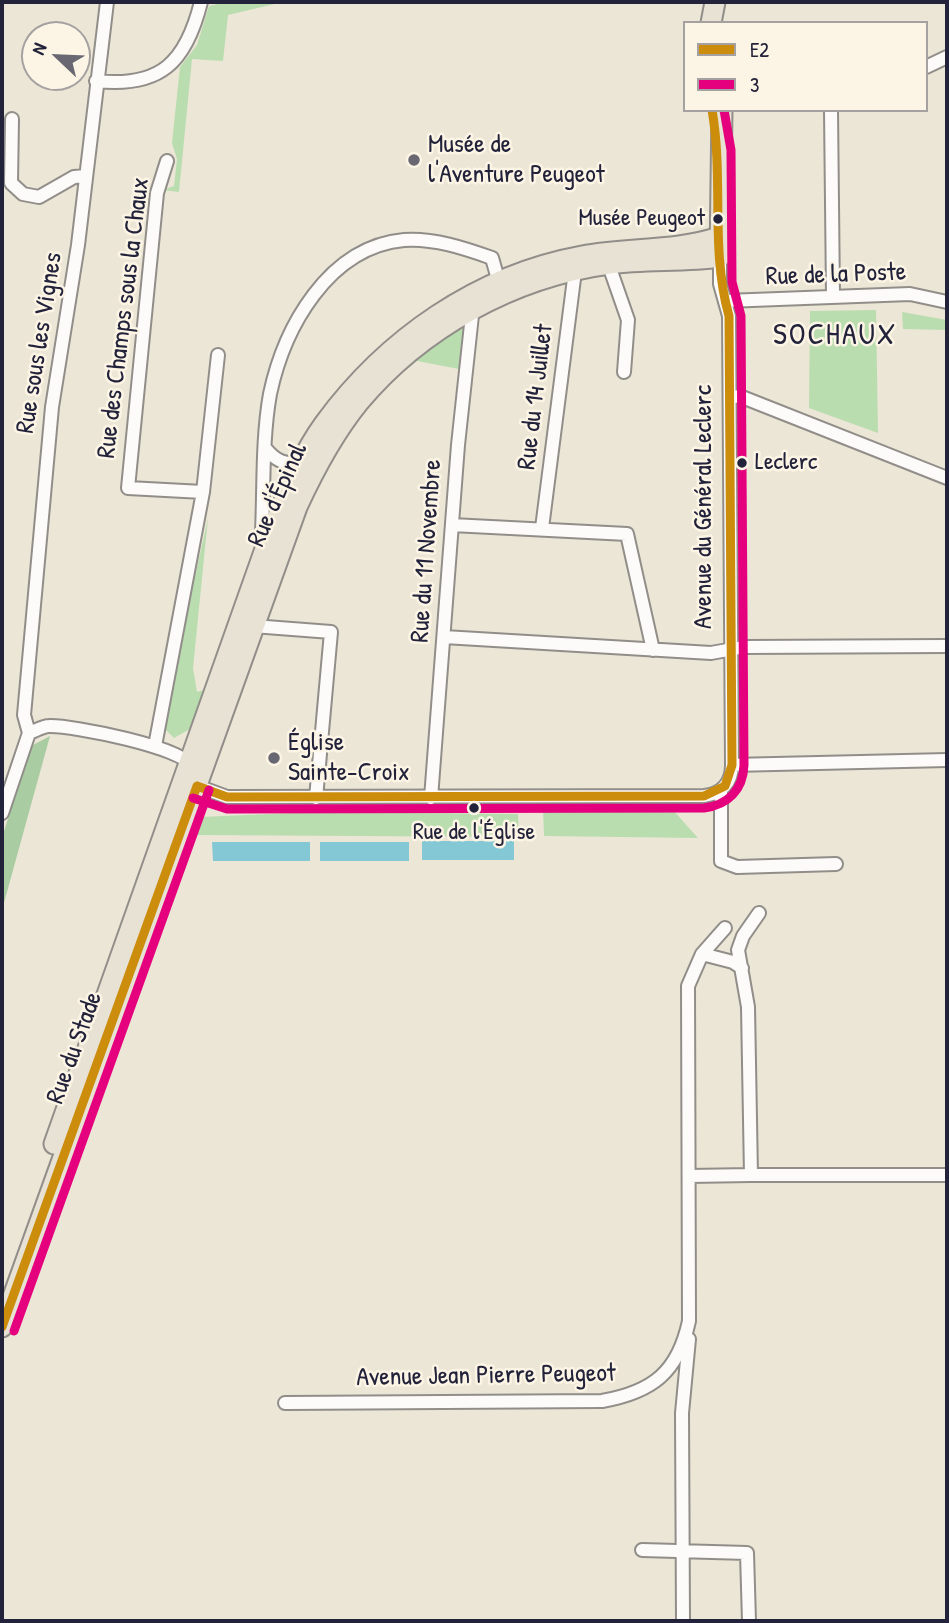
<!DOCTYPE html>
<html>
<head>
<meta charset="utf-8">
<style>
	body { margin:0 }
	#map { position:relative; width:949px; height:1623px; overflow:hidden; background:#ece6d6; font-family:"Patrick Hand",sans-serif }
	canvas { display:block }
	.frame { position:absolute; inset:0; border:4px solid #22223b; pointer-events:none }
	.legend { position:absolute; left:683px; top:21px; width:245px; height:91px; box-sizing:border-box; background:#fcf5e5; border:2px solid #a5a1a1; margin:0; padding:9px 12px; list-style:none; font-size:21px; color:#22223b }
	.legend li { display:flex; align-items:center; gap:14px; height:35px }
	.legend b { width:35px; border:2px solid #a5a1a1 }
	.north { position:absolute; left:21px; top:21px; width:70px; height:70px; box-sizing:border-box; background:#fcf5e5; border:2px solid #a5a1a1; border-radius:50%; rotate:293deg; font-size:19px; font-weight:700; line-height:28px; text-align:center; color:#22223b }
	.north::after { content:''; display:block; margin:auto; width:24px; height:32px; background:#696771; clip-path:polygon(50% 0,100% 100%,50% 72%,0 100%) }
</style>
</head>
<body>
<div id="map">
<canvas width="949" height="1623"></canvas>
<div class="frame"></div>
<ul class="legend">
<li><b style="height:9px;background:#cc8c0c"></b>E2</li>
<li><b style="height:9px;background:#e5007d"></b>3</li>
</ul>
<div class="north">N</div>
</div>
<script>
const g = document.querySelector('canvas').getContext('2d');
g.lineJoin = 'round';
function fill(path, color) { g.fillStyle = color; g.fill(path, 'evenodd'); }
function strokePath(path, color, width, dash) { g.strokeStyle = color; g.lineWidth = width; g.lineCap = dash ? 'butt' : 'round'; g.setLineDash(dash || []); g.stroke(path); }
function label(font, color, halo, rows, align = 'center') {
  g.font = font + ' "Patrick Hand",sans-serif'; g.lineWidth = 5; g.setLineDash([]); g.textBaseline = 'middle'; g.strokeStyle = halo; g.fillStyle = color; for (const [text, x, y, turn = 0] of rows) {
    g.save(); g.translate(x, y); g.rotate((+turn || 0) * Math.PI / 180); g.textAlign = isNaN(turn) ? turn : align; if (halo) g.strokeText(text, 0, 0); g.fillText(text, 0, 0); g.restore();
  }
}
fill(new Path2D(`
	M227 2H283L228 15 223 61 192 59 179 192 163 190 174 186 177 159 172 143 180 67 197 45 209 6Z
	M876 310 878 433 809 408 810 311Z
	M902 312 947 320V330L903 329Z
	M462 326 465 330 459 369 412 360 442 336Z
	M208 518 193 668 197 692 207 689 190 729 174 738 166 730 164 716Z
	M543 808 673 810 698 838 544 836Z
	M318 812 518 814 519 837 195 835 201 817Z`), '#b9ddaf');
fill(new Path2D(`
	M50 736 2 910V838L26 760 33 745Z`), '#a9cca3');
fill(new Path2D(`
	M422 841H514V860H422Z
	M212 842H310V861H213Z
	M320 842H409V861H320Z`), '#84c8d5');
const street = new Path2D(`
	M926 67 947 57
	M96 81C161 88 186 62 201 2
	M831 110 833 296
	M12 119 11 183 23 194 39 197 74 177 86 176
	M607 260 628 320 624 372
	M726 301 910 294 947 302
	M730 396 742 397 947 478
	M266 449C276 461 285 465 301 463
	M203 492 218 355
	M452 525 627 534 653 650
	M542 528 575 271
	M264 545 262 532C264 487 262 439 270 394 284 328 328 247 404 240 434 238 464 248 492 258L500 286
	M253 626 331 632 316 798
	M444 637 711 653 744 647 947 646
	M29 733 24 715 52 407 78 245 107 2
	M29 733C35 731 43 726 49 726 71 725 187 748 192 767
	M155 746 203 492 128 488 157 193 167 161
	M732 765 947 760
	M197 786 227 797 704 796C722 794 732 782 732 765L729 316 720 284V257
	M721 790V861L737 867 836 864
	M431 798 458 445 473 306
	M2 813 29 733
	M759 913 743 936 738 950 748 1007 751 1175H947
	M702 954 733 962 742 968
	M689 1176 751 1175
	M285 1403 602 1401C653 1392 678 1372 689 1321L688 986 702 954 725 928
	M642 1550 747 1553 749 1621
	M683 1621 682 1413 689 1339`);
const primary = new Path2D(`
	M711 23 715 2
	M54 1144 265 549C282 507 297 461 324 424 386 339 478 275 582 256 627 247 675 252 719 237
	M2 1327 297 507C314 470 333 434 359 402 421 328 513 277 609 264 646 259 683 262 720 257L722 110`);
strokePath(street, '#918e8a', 16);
strokePath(primary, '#918e8a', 23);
strokePath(street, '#fcfbf9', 12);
strokePath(primary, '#e8e2d4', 19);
strokePath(new Path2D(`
	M197 786 227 797 704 796 725 786 732 765 729 316C710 250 724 178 712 110
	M2 1327 197 786`), '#cc8c0c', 9);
strokePath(new Path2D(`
	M193 798 227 809 704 808C728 805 743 790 744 765L741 316 732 282 731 150 724 110
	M14 1331 209 790`), '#e5007d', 9);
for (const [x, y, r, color] of [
	[414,160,7,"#696771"],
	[718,219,6,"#22223b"],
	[742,463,6,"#22223b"],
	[274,758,7,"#696771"],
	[474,808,6,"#22223b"]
]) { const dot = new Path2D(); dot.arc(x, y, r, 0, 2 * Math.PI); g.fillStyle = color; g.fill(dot); strokePath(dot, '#fcf5e5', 2.5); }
label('24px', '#22223b', '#fcf5e5', [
	["Musée Peugeot",705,219],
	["Leclerc",755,463,"left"],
	["Rue de l'Église",474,833,"center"]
], 'right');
label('26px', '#22223b', '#fcf5e5', [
	["Musée de",428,145],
	["l'Aventure Peugeot",428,175],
	["Église",288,743],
	["Sainte-Croix",288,773]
], 'left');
label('26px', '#22223b', '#fcf5e5', [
	["Rue de la Poste",836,275,-2],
	["Rue des Champs sous la Chaux",124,318,-83],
	["Rue sous les Vignes",40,343,-81],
	["Rue du 14 Juillet",536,397,-83],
	["Rue d'Épinal",278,495,-66],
	["Avenue du Général Leclerc",704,507,-90],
	["Rue du 11 Novembre",427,551,-86],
	["Rue du Stade",75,1048,-70],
	["Avenue Jean Pierre Peugeot",486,1376,-1]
]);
g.letterSpacing = '2px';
label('30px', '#22223b', '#fcf5e5', [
	["SOCHAUX",835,336]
]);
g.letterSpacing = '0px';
</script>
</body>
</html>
